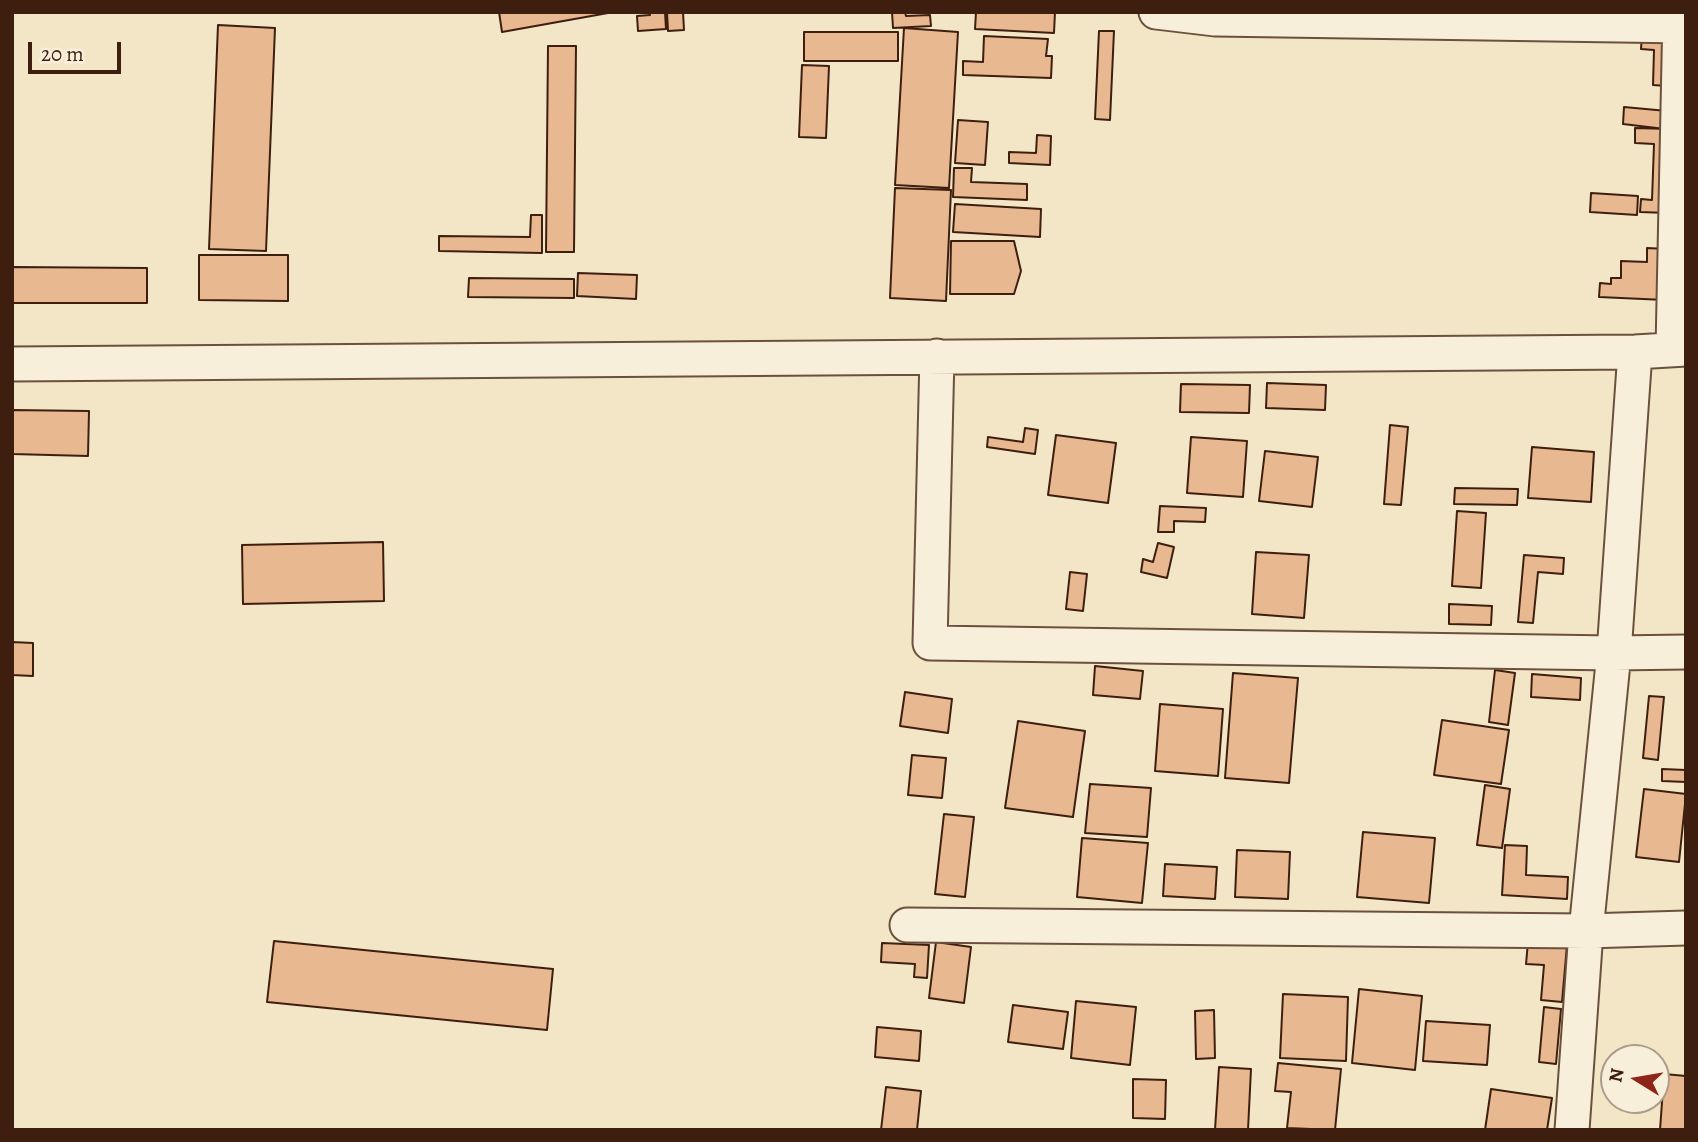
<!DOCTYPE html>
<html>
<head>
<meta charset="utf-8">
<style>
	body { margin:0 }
	#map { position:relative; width:1698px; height:1142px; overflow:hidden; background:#f2e6c6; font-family:Alegreya,serif }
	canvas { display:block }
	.frame { position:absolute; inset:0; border:14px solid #3e1e0f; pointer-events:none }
	.north { position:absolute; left:1600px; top:1044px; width:70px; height:70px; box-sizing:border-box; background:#f7efda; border:2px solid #ad9b89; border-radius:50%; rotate:281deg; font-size:19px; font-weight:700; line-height:28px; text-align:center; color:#3e1e0f }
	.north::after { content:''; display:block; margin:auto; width:24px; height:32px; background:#8f2418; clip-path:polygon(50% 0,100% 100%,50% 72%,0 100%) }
	.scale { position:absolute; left:28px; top:42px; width:93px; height:32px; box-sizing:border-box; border:4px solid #3e1e0f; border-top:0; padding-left:9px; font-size:21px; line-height:24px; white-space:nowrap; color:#3e1e0f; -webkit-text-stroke:5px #f7efda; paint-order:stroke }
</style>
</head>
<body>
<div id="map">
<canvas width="1698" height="1142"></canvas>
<div class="frame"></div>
<div class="north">N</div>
<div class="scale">20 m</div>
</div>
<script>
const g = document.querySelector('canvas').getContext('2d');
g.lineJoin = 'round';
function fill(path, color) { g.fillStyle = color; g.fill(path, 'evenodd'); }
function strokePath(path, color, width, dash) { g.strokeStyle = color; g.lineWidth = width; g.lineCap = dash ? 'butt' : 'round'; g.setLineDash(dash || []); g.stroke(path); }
const building = new Path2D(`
	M499 12H608V13L502 32Z
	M649 12H665L666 29 638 31 637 16 650 15Z
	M667 12H683L684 30 668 31Z
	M892 12H905L906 16 930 15 931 26 893 28Z
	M976 12H1055L1054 33 975 29Z
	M218 25 275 28 266 251 209 249Z
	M904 28 958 32 949 188 895 185Z
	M1099 31H1114L1110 120 1095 119Z
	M804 32H898V61H804Z
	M1642 34 1669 35 1667 86 1653 85 1654 50 1641 49Z
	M984 36 1048 39 1046 56H1052L1051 78 963 75V61L983 62Z
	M548 46H576L574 252H546Z
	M802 65 829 66 826 138 799 137Z
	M1624 107 1667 111 1665 129 1623 124Z
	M958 120 988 122 985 165 955 163Z
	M1635 128 1671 129 1668 213 1640 212 1641 199 1652 200 1654 144 1635 143Z
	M1037 135 1051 136 1050 165 1009 163V152L1036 153Z
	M954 168H972L971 182 1027 184V200L953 197Z
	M895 188 951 190 946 301 890 298Z
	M1591 193 1638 196 1637 215 1590 212Z
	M955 204 1041 209 1040 237 953 232Z
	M531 215H542V253L439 251V236L530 237Z
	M951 241H1014L1021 271 1014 294H950Z
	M1647 248 1667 249 1665 300 1599 297 1600 283 1611 284V278H1621V261L1647 262Z
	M199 255H288V301L199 300Z
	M12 267 147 268V303H12Z
	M578 273 637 275 636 299 577 296Z
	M469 278 574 279V298L468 297Z
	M1267 383 1326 385 1325 410 1266 408Z
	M1181 384 1250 385 1249 413 1180 412Z
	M12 410 89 411 88 456 12 454Z
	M1390 425 1408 427 1401 505 1384 504Z
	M1025 428 1038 430 1035 454 987 447 988 437 1023 442Z
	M1056 435 1116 443 1108 503 1048 495Z
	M1191 437 1247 441 1243 497 1187 493Z
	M1532 447 1594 452 1591 502 1528 498Z
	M1265 451 1318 457 1312 507 1259 501Z
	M1455 488 1518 489 1517 505 1454 504Z
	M1160 506 1206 508 1205 522 1174 521V532H1158Z
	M1457 511 1486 513 1481 588 1452 586Z
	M383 542 384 601 243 604 242 545Z
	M1158 543 1174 547 1167 578 1141 572 1143 559 1153 562Z
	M1256 552 1309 555 1304 618 1252 614Z
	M1524 555 1564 558 1563 574 1538 572 1533 623 1518 622Z
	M1070 572 1087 574 1083 611 1066 609Z
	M1449 604 1492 606 1491 625 1449 624Z
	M12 642 33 643V676L12 675Z
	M1095 666 1143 671 1140 699 1093 695Z
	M1495 670 1515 673 1508 725 1489 722Z
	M1233 673 1298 678 1289 783 1225 778Z
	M1532 674 1581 678 1580 700 1531 697Z
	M905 692 952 699 948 733 900 726Z
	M1649 696 1664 697 1658 760 1643 758Z
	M1160 704 1223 709 1218 776 1155 771Z
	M1442 720 1509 730 1501 784 1434 775Z
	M1018 721 1085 731 1073 817 1005 808Z
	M912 755 946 758 942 798 908 795Z
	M1662 769 1686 770V782L1662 781Z
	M1090 784 1151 788 1147 837 1085 833Z
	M1485 785 1510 789 1502 848 1477 845Z
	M1644 789 1686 794 1679 862 1636 857Z
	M944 814 974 817 965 897 935 894Z
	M1363 832 1435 838 1429 903 1357 897Z
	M1082 838 1148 843 1142 903 1077 897Z
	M1505 845 1527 846 1526 875 1568 877 1567 899 1502 895Z
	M1237 850 1290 852 1288 899 1235 897Z
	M1165 864 1217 867 1215 899 1163 896Z
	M274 941 553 969 547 1030 267 1002Z
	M936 942 971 947 964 1003 929 998Z
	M1528 942 1567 945 1562 1002 1541 1000 1544 965 1526 964Z
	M882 943 929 945 927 978 914 977 915 964 881 962Z
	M1359 989 1422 996 1415 1070 1352 1063Z
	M1283 994 1348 997 1346 1061 1280 1058Z
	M1076 1001 1136 1007 1130 1065 1071 1058Z
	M1013 1005 1068 1012 1063 1049 1008 1042Z
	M1544 1007 1561 1009 1556 1064 1539 1062Z
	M1214 1010 1215 1058 1196 1059 1195 1011Z
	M1426 1021 1490 1025 1487 1065 1423 1061Z
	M877 1027 921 1031 919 1061 875 1057Z
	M1278 1063 1341 1069 1335 1130 1287 1128 1291 1092 1275 1091Z
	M1219 1067 1251 1069 1248 1130H1215Z
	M1664 1074 1686 1076V1130H1660Z
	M1133 1079 1166 1080 1165 1119 1133 1118Z
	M886 1087 921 1091 917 1130H881Z
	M1491 1089 1552 1098 1547 1130H1485Z`);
fill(building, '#e8b891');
strokePath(building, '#3e1e0f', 2);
const minor = new Path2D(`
	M1156 12 1215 19 1686 26
	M1673 349 1680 12
	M937 356 930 643 1614 653 1686 652
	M12 364 1635 352 1686 349
	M907 925 1586 931 1686 928
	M1572 1130 1586 931 1614 653 1635 352`);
strokePath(minor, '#6b503d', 37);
strokePath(minor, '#f7efda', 33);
</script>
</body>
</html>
